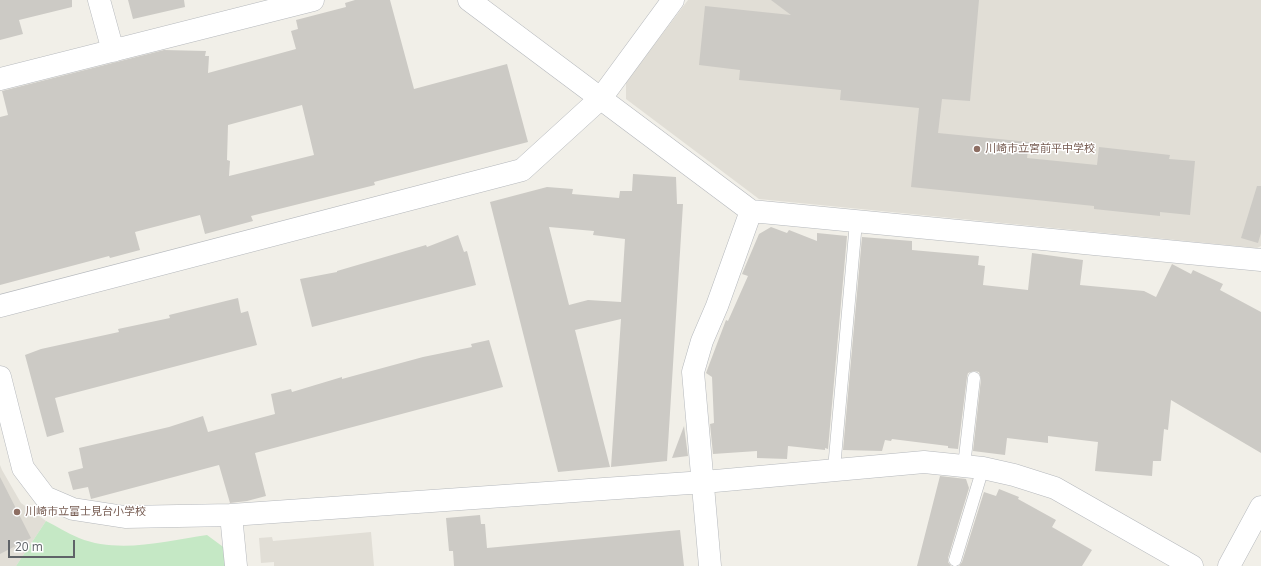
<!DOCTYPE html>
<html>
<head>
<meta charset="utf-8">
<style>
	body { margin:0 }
	#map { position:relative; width:1261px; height:566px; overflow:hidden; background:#f1efe8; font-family:"Open Sans",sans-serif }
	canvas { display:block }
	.scale { position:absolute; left:8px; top:540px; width:67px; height:18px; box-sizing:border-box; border:2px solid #5f6368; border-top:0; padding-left:5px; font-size:12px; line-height:14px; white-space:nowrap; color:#5f6368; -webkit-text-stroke:3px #fff; paint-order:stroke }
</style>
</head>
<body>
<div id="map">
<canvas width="1261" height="566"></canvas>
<div class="scale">20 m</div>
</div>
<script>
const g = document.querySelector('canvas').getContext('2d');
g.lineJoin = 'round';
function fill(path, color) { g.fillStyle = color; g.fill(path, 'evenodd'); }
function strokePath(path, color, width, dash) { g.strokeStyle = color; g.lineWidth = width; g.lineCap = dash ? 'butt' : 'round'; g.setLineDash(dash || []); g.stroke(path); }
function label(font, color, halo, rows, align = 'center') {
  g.font = font + ' "Open Sans","Noto Sans JP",sans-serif'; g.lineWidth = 3; g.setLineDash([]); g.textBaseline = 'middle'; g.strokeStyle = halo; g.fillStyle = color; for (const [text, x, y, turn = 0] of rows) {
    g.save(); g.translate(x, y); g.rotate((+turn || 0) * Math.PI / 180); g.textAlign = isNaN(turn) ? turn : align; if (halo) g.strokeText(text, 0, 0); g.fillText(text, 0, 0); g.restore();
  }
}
fill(new Path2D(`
	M688 0H1261V246L1257 248 759 199 626 99V82Z
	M0 465 2 470 21 503 46 521 16 566H0Z
	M371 532 374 566H274V562L261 563 259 538 272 537 273 541Z`), '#e1ded6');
fill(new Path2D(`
	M46 521C56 526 67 533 79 538 118 554 167 541 207 535L226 549 227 566H16Z`), '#c5e8c5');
fill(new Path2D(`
	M0 0H72V7L19 20 23 34 0 40Z
	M128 0H184L185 7 133 19Z
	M355 0H390L414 89 507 64 528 142 374 182 375 185 251 216 253 221 205 234 200 215 135 232 140 250 110 258 109 256 0 285V117L8 115 2 91 164 50 206 51 205 56H209L208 73 296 49 291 31 298 29 296 20 346 7 345 3ZM302 105 314 155 229 176 230 161 227 160 228 125Z
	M771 0H979L970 101 942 99 938 133 1029 142 1027 158 1097 165 1099 147 1170 155 1169 159 1195 161 1190 215 1160 212V216L1094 209V206L911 187 919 108 840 100 841 90 739 80 740 70 699 65 705 6 791 15Z
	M633 174 676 177 677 204H683L667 461 611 467 621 319 575 330 610 467 558 472 490 202 547 187 573 189 572 194 619 198 620 191H632ZM549 227 594 231 593 235 625 239 621 302 588 300 569 305Z
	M1257 186H1261V233L1258 243 1241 238Z
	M771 227 787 233 789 230 817 241V233L847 236 828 449 825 448V450L788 446 787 459 757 458V451L713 454 710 424 714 423 712 377 706 373 726 320 728 321 748 276 742 274 759 234Z
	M458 235 464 252 467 251 476 285 312 327 300 279 337 272V271L426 245 427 247Z
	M862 237 912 241V250L979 256 978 265 985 266 983 285 1028 290 1032 253 1083 260 1080 285 1144 291 1156 297 1172 264 1191 274 1193 270 1223 284 1220 290 1261 312V453L1171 400 1168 430 1164 429 1161 461H1153L1152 476 1095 471 1098 442 1048 436V443L1007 438 1005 455 973 451 981 379 979 372 974 371 968 373 967 377 958 449 948 448V446L892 439 891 441 885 440 882 451 843 450Z
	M238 298 241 313 248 311 257 345 55 398 64 432 47 437 25 355 41 349 119 332 118 329 170 318 169 315Z
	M489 340 503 387 255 453 266 496 247 501 230 503 219 465 91 499 88 487 73 490 68 472 83 468 79 448 169 427 203 416 208 432 275 414 271 394 291 389 292 392 342 377V379L423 357 472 347 471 344Z
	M684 426 688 456 672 458Z
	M940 476 966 479 969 488 948 558V562L951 566H917Z
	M0 477 31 538 0 554Z
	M999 489 1019 497 1018 499 1056 520 1052 527 1092 550 1082 566H959L962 562 984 492 996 496Z
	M480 515 481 524H485L487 548 680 530 684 566H454L453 551H449L446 518Z`), '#cccac5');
const lane = new Path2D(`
	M964 466 974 378
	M834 469 856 222
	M955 560 983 468`);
const street = new Path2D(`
	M99 0 113 51
	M469 0 751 211 1261 260
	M0 79 313 0
	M0 306 522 170 601 98 673 0
	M0 377 23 468 45 497 73 509 125 517 231 515 704 482 924 462 983 468 1014 475 1055 488 1192 566
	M231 515 236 566
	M710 566 693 372 702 341 717 306 751 211
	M1229 566 1261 507`);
strokePath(lane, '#b5b8bc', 13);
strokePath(street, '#b5b8bc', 23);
strokePath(lane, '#fff', 12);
strokePath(street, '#fff', 22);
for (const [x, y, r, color] of [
	[977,149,4,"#8d6e63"],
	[17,512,4,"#8d6e63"]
]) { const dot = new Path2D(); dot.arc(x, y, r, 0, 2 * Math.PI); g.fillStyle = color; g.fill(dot); strokePath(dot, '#fff', 1.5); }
label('11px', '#785e54', '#fff', [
	["川崎市立宮前平中学校",985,149],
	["川崎市立富士見台小学校",25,512]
], 'left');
</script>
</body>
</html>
